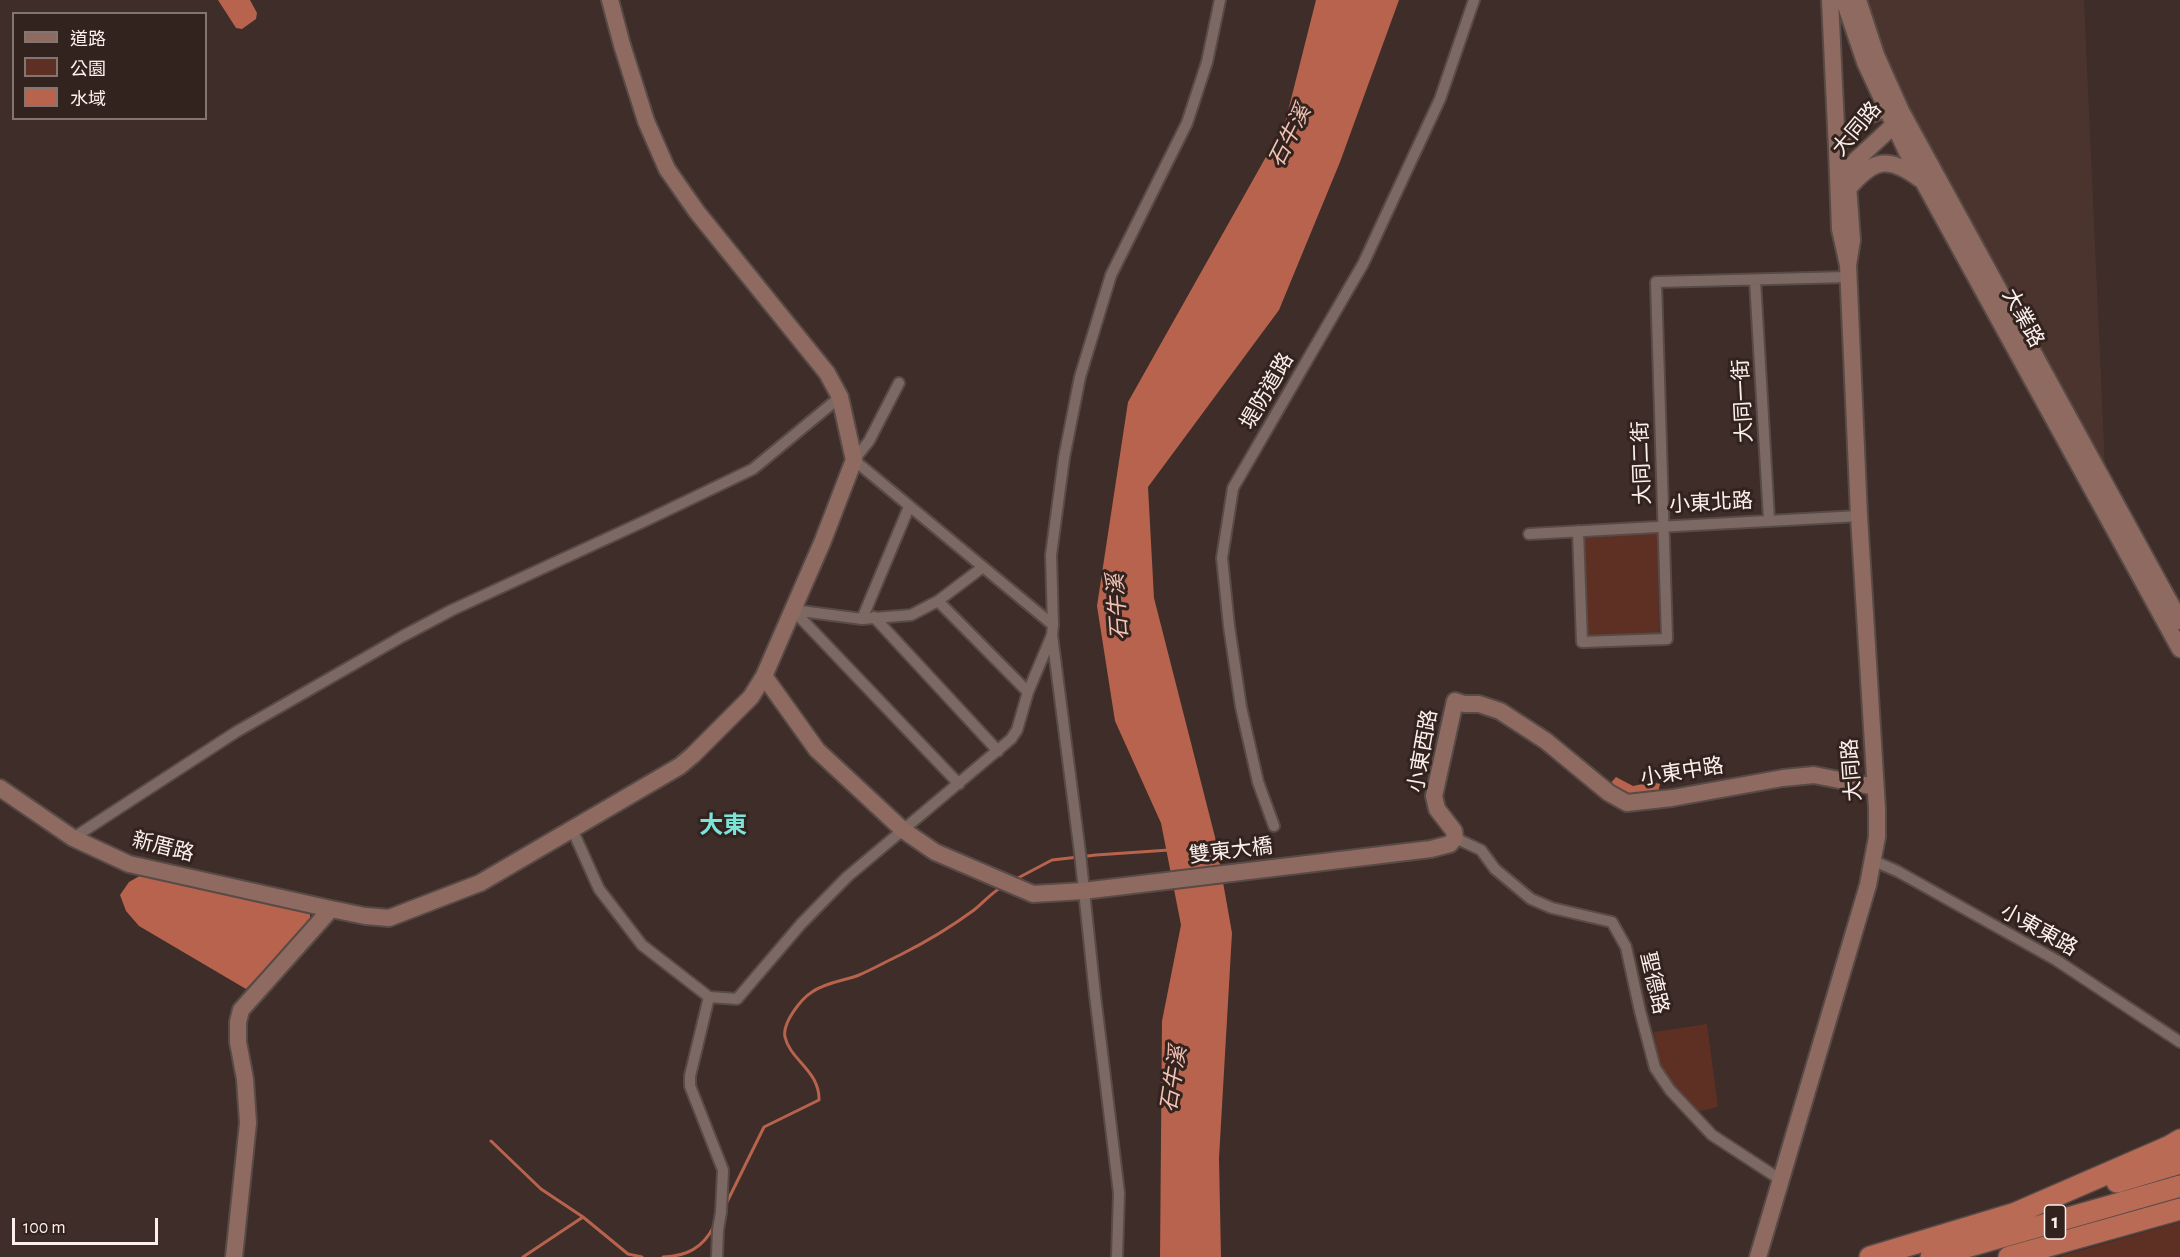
<!DOCTYPE html>
<html>
<head>
<meta charset="utf-8">
<style>
	body { margin:0 }
	#map { position:relative; width:2180px; height:1257px; overflow:hidden; background:#3e2d28; font-family:"Alegreya Sans","Noto Sans TC",sans-serif }
	canvas { display:block }
	.legend { position:absolute; left:12px; top:12px; width:195px; height:108px; box-sizing:border-box; background:#33231f; border:2px solid #837571; margin:0; padding:8px 10px; list-style:none; font-size:18px; color:#fcf0ed }
	.legend li { display:flex; align-items:center; gap:12px; height:30px }
	.legend b { width:30px; border:2px solid #837571 }
	.scale { position:absolute; left:12px; top:1218px; width:146px; height:27px; box-sizing:border-box; border:3px solid #fcf0ed; border-top:0; padding-left:8px; font-size:18px; line-height:21px; white-space:nowrap; color:#fcf0ed; -webkit-text-stroke:4px #33231f; paint-order:stroke }
</style>
</head>
<body>
<div id="map">
<canvas width="2180" height="1257"></canvas>
<ul class="legend">
<li><b style="height:8px;background:#8f6a60"></b>道路</li>
<li><b style="height:16px;background:#5e3024"></b>公園</li>
<li><b style="height:16px;background:#b8634d"></b>水域</li>
</ul>
<div class="scale">100 m</div>
</div>
<script>
const g = document.querySelector('canvas').getContext('2d');
g.lineJoin = 'round';
function fill(path, color) { g.fillStyle = color; g.fill(path, 'evenodd'); }
function strokePath(path, color, width, dash) { g.strokeStyle = color; g.lineWidth = width; g.lineCap = dash ? 'butt' : 'round'; g.setLineDash(dash || []); g.stroke(path); }
function label(font, color, halo, rows, align = 'center') {
  g.font = font + ' "Alegreya Sans","Noto Sans TC",sans-serif'; g.lineWidth = 6; g.setLineDash([]); g.textBaseline = 'middle'; g.strokeStyle = halo; g.fillStyle = color; for (const [text, x, y, turn = 0] of rows) {
    g.save(); g.translate(x, y); g.rotate((+turn || 0) * Math.PI / 180); g.textAlign = isNaN(turn) ? turn : align; if (halo) g.strokeText(text, 0, 0); g.fillText(text, 0, 0); g.restore();
  }
}
fill(new Path2D(`
	M1864 0H2084L2105 468 1882 58Z`), '#4c342e');
fill(new Path2D(`
	M1658 533 1659 636 1585 637 1584 534Z
	M1707 1024 1718 1107 1696 1112 1679 1094 1659 1065 1654 1032Z
	M2180 1222V1257H2062L2061 1256Z`), '#5e3024');
fill(new Path2D(`
	M218 0H250L257 13 256 19 242 29 236 28Z
	M1316 0H1399L1340 162 1279 310 1148 487 1154 598 1215 837 1232 933 1219 1158 1221 1257H1160L1162 1021 1181 925 1161 823 1115 721 1097 606 1128 402 1285 123Z
	M1616 777 1633 786 1652 782 1660 784 1658 793 1630 796 1608 786Z
	M143 874 310 913V921L246 989 139 926 126 911 120 895 129 882Z`), '#b8634d');
strokePath(new Path2D(`
	M1016 879 1052 860 1096 855 1169 850
	M491 1141 541 1189 583 1217
	M726 1204 764 1127 819 1100C820 1071 790 1060 785 1037 782 1023 801 999 812 992 826 982 844 981 859 975 873 969 887 961 900 955 926 942 951 927 974 910 984 902 991 893 1002 887
	M523 1257 583 1217 628 1254 642 1257
	M663 1257C687 1256 703 1248 714 1226`), '#b8634d', 3);
const street = new Path2D(`
	M1755 280 1769 519
	M1578 531 1582 642 1667 639 1656 282 1848 277
	M1529 534 1859 516
	M938 601 1028 692
	M793 610 959 784
	M793 610 862 619 911 615 938 601 983 567
	M874 617 998 751
	M862 619 909 507
	M1053 625 1051 555 1064 458 1080 377 1111 275 1187 123 1207 62 1220 0
	M1052 635 1080 853 1095 995 1119 1193 1117 1257
	M1274 826 1258 782 1241 707 1229 626 1222 558 1233 488 1363 264 1440 99 1474 0
	M572 829 599 889 642 945 709 997 737 999 801 924 847 877 1011 739 1017 730 1028 692 1052 635 1053 625 854 460 869 441 899 383
	M73 838 236 732 403 636 452 610 647 520 753 469 840 397
	M1455 838 1481 850 1495 869 1531 899 1552 908 1612 922 1626 947 1640 1011 1655 1068 1670 1090 1712 1135 1781 1180
	M1874 861 1897 871 2056 960 2180 1042
	M709 997 690 1076V1086L723 1170 721 1212 718 1230 717 1257`);
const secondary = new Path2D(`
	M1830 0 1837 149
	M1844 0 1865 62 1907 152 2180 649
	M1858 0 1876 55 1901 111 2180 621
	M1848 189C1873 159 1888 155 1920 179
	M764 676 817 750 903 830 935 852 1033 894 1083 891 1431 849 1450 844 1455 838 1454 831 1437 809 1434 796 1455 701 1464 704H1479L1500 711 1546 741 1609 793 1627 803 1672 798 1783 778 1814 775 1875 787
	M0 788 73 838 129 864 331 909
	M234 1257 248 1123 245 1079 238 1042V1022L241 1010 331 909 365 916 389 918 480 883 680 766 693 755 751 697 764 676 822 543 854 460 840 397 827 373 697 212 667 169 646 121 622 45 610 0
	M1758 1257 1868 885 1877 837V809L1859 516 1848 265 1840 229 1837 149 1844 136 1868 116 1885 108 1901 111 1894 125 1856 160 1847 172 1852 240 1848 265`);
const highway = new Path2D(`
	M2117 1182 2180 1163
	M1870 1257 2016 1213 2168 1147 2180 1140
	M1931 1257 2180 1186
	M2009 1257 2180 1209`);
strokePath(street, '#584a46', 14);
strokePath(secondary, '#584a46', 20);
strokePath(highway, '#584a46', 24);
strokePath(street, '#7d6964', 10);
strokePath(secondary, '#8f6a60', 16);
strokePath(highway, '#b96b56', 21);
for (const [x, y, w] of [
	[2055,1222,21]
]) { const box = new Path2D(); box.roundRect(x - w / 2, y - 17, w, 34, 4.5); g.fillStyle = '#33231f'; g.fill(box); strokePath(box, '#fcf0ed', 1.5); }
label('bold 20px', '#fcf0ed', null, [
	["1",2055,1222]
]);
label('21px', '#fcf0ed', '#33231f', [
	["大同路",1857,129,-50],
	["大業路",2023,318,61],
	["堤防道路",1267,391,-60],
	["大同一街",1743,401,-93],
	["大同二街",1642,463,-92],
	["小東北路",1711,503,-3],
	["小東西路",1423,751,-80],
	["大同路",1852,770,-94],
	["小東中路",1682,772,-9],
	["新厝路",163,847,14],
	["雙東大橋",1231,851,-7],
	["小東東路",2039,930,29],
	["聖德路",1654,983,77]
]);
label('italic 22px', '#f2c2b5', '#33231f', [
	["石牛溪",1290,136,-63],
	["石牛溪",1118,607,-94],
	["石牛溪",1174,1079,-81]
]);
label('bold 24px', '#7be4d8', '#33231f', [
	["大東",723,826]
]);
</script>
</body>
</html>
